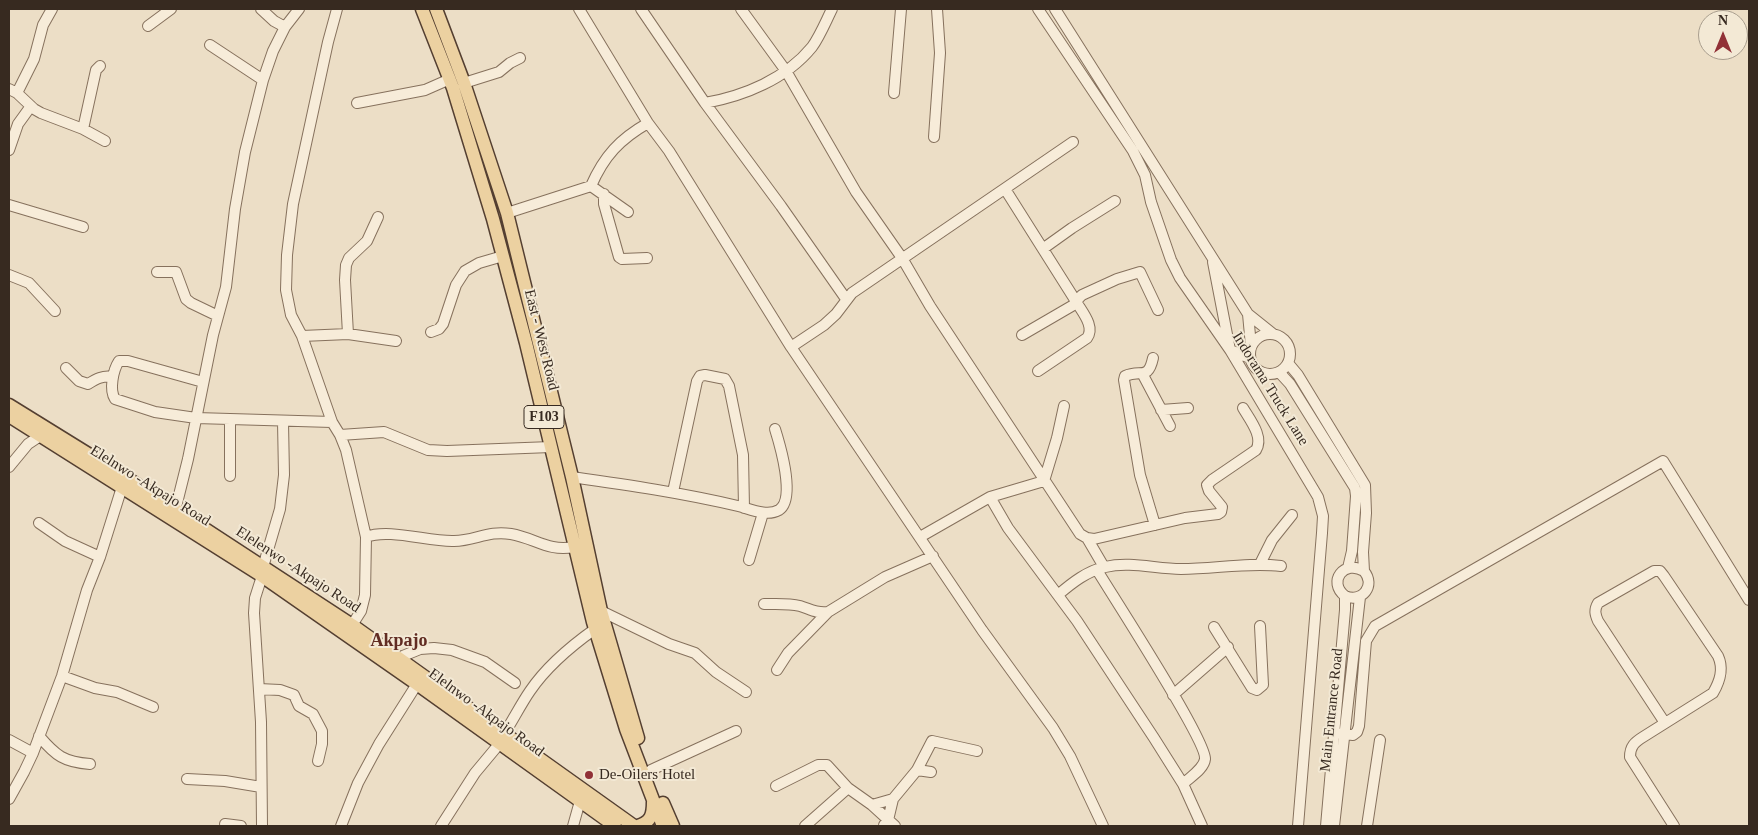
<!DOCTYPE html>
<html>
<head>
<meta charset="utf-8">
<style>
	body { margin:0 }
	#map { position:relative; width:1758px; height:835px; overflow:hidden; background:#ecdec6; font-family:"Times New Roman",serif }
	canvas { display:block }
	.frame { position:absolute; inset:0; border:10px solid #372a20; pointer-events:none }
	.north { position:absolute; left:1698px; top:10px; width:50px; height:50px; box-sizing:border-box; background:#f3e9d5; border:1px solid #a89d8d; border-radius:50%; rotate:0deg; font-size:14px; font-weight:700; line-height:20px; text-align:center; color:#372a20 }
	.north::after { content:''; display:block; margin:auto; width:18px; height:22px; background:#913137; clip-path:polygon(50% 0,100% 100%,50% 72%,0 100%) }
</style>
</head>
<body>
<div id="map">
<canvas width="1758" height="835"></canvas>
<div class="frame"></div>
<div class="north">N</div>
</div>
<script>
const g = document.querySelector('canvas').getContext('2d');
g.lineJoin = 'round';
function strokePath(path, color, width, dash) { g.strokeStyle = color; g.lineWidth = width; g.lineCap = dash ? 'butt' : 'round'; g.setLineDash(dash || []); g.stroke(path); }
function label(font, color, halo, rows, align = 'center') {
  g.font = font + ' "Times New Roman",serif'; g.lineWidth = 4; g.setLineDash([]); g.textBaseline = 'middle'; g.strokeStyle = halo; g.fillStyle = color; for (const [text, x, y, turn = 0] of rows) {
    g.save(); g.translate(x, y); g.rotate((+turn || 0) * Math.PI / 180); g.textAlign = isNaN(turn) ? turn : align; if (halo) g.strokeText(text, 0, 0); g.fillText(text, 0, 0); g.restore();
  }
}
const minor = new Path2D(`
	M261 9 274 21 285 27
	M337 9 328 42 293 204 287 255 286 290 291 315 302 336 332 422 340 435 346 450 366 537 365 595 361 611 352 625
	M579 9 648 123 669 151 791 347 982 630 1053 728 1070 756 1103 826
	M641 9 705 103 781 206 846 299
	M741 9 786 71 856 192 902 258 930 306 1080 534 1087 538 1094 539 1185 518 1218 514 1221 512 1222 507 1209 491 1207 485 1212 480 1256 450C1264 437 1250 420 1243 408
	M1038 9 1133 151 1145 175 1151 202 1171 260 1180 278 1230 350 1318 497 1323 516 1322 533 1298 826
	M1055 9 1248 314 1273 334
	M148 26 171 9
	M210 45 263 80
	M464 83 499 72 510 63 520 58
	M9 89 17 93 34 109 41 113 83 129 105 141
	M17 93 34 59 43 25 52 9
	M894 93 901 9
	M357 103 425 90 450 79
	M705 103C744 96 786 79 812 47 820 36 826 21 832 9
	M83 129 96 70 100 66
	M934 137 940 53 937 9
	M9 150 18 124 31 106
	M591 186 628 212
	M1005 189 1077 303C1083 313 1095 327 1087 338L1038 371
	M604 194V204L619 257 622 259 647 258
	M9 205 83 227
	M507 213 591 186C604 156 620 139 648 123
	M1044 248 1072 228 1115 201
	M1213 262 1230 350 1250 358
	M157 272H176L186 299 191 303 218 316
	M9 275 29 283 55 311
	M1248 314 1251 346
	M431 332 439 329 443 324 456 285 465 271 479 263 503 256
	M1250 354a20 20 0 1 1 40 0a20 20 0 1 1-40 0Z
	M348 334 345 280 346 265 349 258 367 241 378 217
	M1022 335 1077 303 1078 299 1082 295 1117 279 1140 272 1158 310
	M302 336 348 334 396 341
	M791 347 824 325 836 314 852 293 1073 142
	M1153 358C1148 381 1141 369 1125 376L1124 380 1140 475 1155 525
	M1288 363 1298 375 1365 485 1366 513 1363 552 1364 571
	M66 368 79 381 88 384C96 379 103 375 113 377
	M1279 372 1290 384 1355 488 1356 496 1352 551 1348 568
	M1143 375 1170 426
	M203 382 128 361H119C113 370 109 390 115 399L155 412 196 418 332 422
	M1161 410 1188 408
	M340 435 384 432 428 450 447 451 551 447
	M9 467 28 444 40 436 45 430
	M230 476V420
	M572 477C628 485 683 493 738 506 750 509 767 517 779 510 796 499 780 445 775 429
	M1044 481 1057 438 1064 406
	M673 492 697 381 700 376 705 375 725 379 729 386 743 455 744 508
	M990 497 1008 528 1077 621 1154 738 1183 784 1202 826
	M175 511 188 459 213 335 226 287 235 209 245 152 263 80 273 51 285 27 299 9
	M39 523 65 541 100 557
	M366 537C389 528 429 542 454 541 475 541 488 530 511 534 535 538 548 552 574 547
	M920 537 990 497 1044 481
	M1087 538 1104 567
	M749 560 763 513
	M1260 564 1272 540 1292 515
	M263 567 280 509 284 475 283 422
	M1097 570C1112 595 1207 741 1205 759 1204 769 1190 777 1183 784
	M262 576 255 598 254 613 261 722 262 826
	M1059 594C1072 583 1087 571 1105 567 1130 561 1156 569 1181 569 1215 569 1247 562 1281 566
	M764 604C776 604 788 603 800 606 810 609 817 614 828 612L885 577 933 556
	M601 611 669 644 695 653 716 672 746 692
	M1214 627 1252 688 1257 690 1263 685 1260 626
	M398 658 420 649 434 648 452 650 485 662 515 683
	M777 670 788 653 828 612
	M62 676 95 688 117 692 153 707
	M259 689 280 690 294 695 299 706 313 714 322 731V744L318 761
	M1173 695 1228 647
	M1665 723 1598 621C1595 614 1594 610 1598 603L1654 571H1660L1664 576 1718 656C1724 669 1720 681 1713 693L1643 737C1635 742 1630 746 1630 757L1674 826
	M1335 733 1353 735 1357 732 1359 726 1366 641 1375 626 1663 461 1749 600
	M504 734C513 720 521 704 530 691 547 666 571 646 595 629
	M39 736C56 756 64 762 90 764
	M9 740 33 753
	M651 770 736 731
	M917 770 932 741 977 751
	M187 779 225 781 261 787
	M776 786 818 765H827L848 788 872 805 895 826
	M9 799 24 772 33 753 62 676 87 590 100 557 122 487
	M872 805 893 799 917 770 931 772
	M225 824 241 826
	M884 825 888 820 893 799
	M341 826 358 783 379 744 417 684
	M441 826 475 773 500 743
	M573 826 580 801
	M805 826 848 788
	M1326 826 1345 610V596C1327 582 1344 559 1364 571 1376 586 1362 603 1345 596
	M1334 826 1360 597
	M1367 826 1380 740`);
const major = new Path2D(`
	M422 9 453 88 493 219 526 343 593 622 626 729 663 826
	M436 9 464 83 507 213 572 477 601 611 638 738
	M9 405 127 478 352 625 634 826
	M9 416 262 576 417 684 615 826
	M663 803 673 826
	M638 826C651 822 653 815 653 802`);
strokePath(minor, '#86715d', 12);
strokePath(major, '#543f31', 15);
strokePath(minor, '#f7ecd9', 10);
strokePath(major, '#ecd1a1', 12);
for (const [x, y, r, color] of [
	[589,775,5,"#913137"]
]) { const dot = new Path2D(); dot.arc(x, y, r, 0, 2 * Math.PI); g.fillStyle = color; g.fill(dot); strokePath(dot, '#f3e9d5', 2); }
for (const [x, y, w] of [
	[544,417,40]
]) { const box = new Path2D(); box.roundRect(x - w / 2, y - 11.5, w, 23, 4); g.fillStyle = '#f3e9d5'; g.fill(box); strokePath(box, '#372a20', 1); }
label('bold 14px', '#372a20', null, [
	["F103",544,417]
]);
label('15px', '#372a20', '#f3e9d5', [
	["East - West Road",541,340,76],
	["Indorama Truck Lane",1270,389,58],
	["Elelnwo -Akpajo Road",150,486,32],
	["Elelenwo -Akpajo Road",298,570,33],
	["Main Entrance Road",1332,710,-84],
	["Elelnwo -Akpajo Road",486,713,36]
]);
label('15px', '#372a20', '#f3e9d5', [
	["De-Oilers Hotel",599,775]
], 'left');
label('bold 18px', '#612c22', '#f3e9d5', [
	["Akpajo",399,641]
]);
</script>
</body>
</html>
